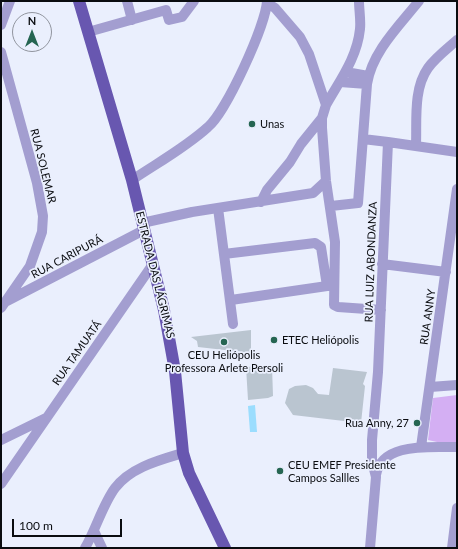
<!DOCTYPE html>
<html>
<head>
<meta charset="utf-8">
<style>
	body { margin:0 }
	#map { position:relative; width:458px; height:549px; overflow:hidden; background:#eaeffd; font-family:Lato,sans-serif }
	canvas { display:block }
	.frame { position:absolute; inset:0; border:2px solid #0a0c10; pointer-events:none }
	.north { position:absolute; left:12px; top:12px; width:40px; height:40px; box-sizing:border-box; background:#eaeffd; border:1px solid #90949e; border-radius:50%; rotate:0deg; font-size:11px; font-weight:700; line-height:16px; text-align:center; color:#0a0c10 }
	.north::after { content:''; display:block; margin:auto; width:14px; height:18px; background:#256552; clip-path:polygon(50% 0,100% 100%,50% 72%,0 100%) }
	.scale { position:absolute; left:12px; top:519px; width:110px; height:18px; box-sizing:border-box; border:2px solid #0a0c10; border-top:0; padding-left:5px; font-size:12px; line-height:14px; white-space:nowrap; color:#0a0c10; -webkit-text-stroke:3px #eaeffd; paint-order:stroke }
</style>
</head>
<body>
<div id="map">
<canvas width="458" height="549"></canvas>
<div class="frame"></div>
<div class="north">N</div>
<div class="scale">100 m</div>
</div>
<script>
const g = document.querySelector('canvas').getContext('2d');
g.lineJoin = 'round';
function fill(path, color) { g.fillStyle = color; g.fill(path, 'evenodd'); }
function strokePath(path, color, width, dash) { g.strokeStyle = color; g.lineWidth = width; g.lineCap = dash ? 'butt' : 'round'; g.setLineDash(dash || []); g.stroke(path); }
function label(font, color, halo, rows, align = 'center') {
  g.font = font + ' Lato,sans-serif'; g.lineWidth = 3.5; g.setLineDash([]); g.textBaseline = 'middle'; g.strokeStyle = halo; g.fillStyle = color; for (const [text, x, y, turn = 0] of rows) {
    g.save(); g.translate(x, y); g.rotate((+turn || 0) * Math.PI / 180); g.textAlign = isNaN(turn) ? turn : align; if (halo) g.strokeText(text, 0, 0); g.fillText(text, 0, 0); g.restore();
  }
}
fill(new Path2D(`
	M457 395V442H437L428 440 433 398Z`), '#d4aff3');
fill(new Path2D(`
	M255 405 257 432H250L248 406Z`), '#9bddfe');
fill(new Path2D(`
	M251 330V353L198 347 197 341 191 337Z
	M272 366 273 396 268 398 248 400 246 367Z
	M333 368 367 372 363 384 365 386 361 423 293 415 285 403 289 389 295 386 306 385 313 388 318 394 329 395Z`), '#bac5d0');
strokePath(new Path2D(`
	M127 1 132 20
	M267 3 275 8 300 37 309 54 326 105 322 118V128L326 181 335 242 334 305 338 307 381 310
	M1 25 10 1
	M88 32 166 10 169 20 182 17 194 1
	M1 52 37 183 43 216 42 232 30 266 1 308
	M346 72 368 76
	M340 82 367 84
	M326 105C340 80 357 58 360 29 361 20 359 10 359 1
	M363 139 388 142
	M416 145C417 121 413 89 428 68 435 58 447 49 457 40
	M132 180C157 163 185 148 208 127 226 112 266 25 267 1
	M261 202 267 190 290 162 301 144 322 118
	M331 206 358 203 367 84C372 52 399 26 419 1
	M218 208 233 324
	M142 223 192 212 313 193 326 181
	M224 254 315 243 321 247 327 286
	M382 264 446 272
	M231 300 334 285
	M7 301 144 230
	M430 387 457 385
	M1 440 46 418
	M421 447 457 189
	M376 475C382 441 432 448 457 447
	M1 484 153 264
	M94 531 102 548
	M85 548C96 529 103 504 115 488 131 467 160 460 183 453
	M370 548 376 477 372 461V440L378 372 388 142 457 152
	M452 548 457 508`), '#a39ed0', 10);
strokePath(new Path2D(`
	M79 1 132 180 164 310 175 371 183 453 189 473 225 548`), '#6857b0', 12);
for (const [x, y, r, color] of [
	[252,124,4,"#256552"],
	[274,340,4,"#256552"],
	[224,342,4,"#256552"],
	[417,423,4,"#256552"],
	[280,471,4,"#256552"]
]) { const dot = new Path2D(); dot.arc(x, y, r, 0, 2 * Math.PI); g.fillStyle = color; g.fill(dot); strokePath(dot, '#eaeffd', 1.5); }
label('11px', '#0a0c10', '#eaeffd', [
	["Unas",260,124],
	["ETEC Heliópolis",282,340],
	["CEU Heliópolis",224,355,"center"],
	["Professora Arlete Persoli",224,368,"center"],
	["Rua Anny, 27",409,423,"right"],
	["CEU EMEF Presidente",288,465],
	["Campos Sallles",288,478]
], 'left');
label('11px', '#0a0c10', '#eaeffd', [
	["RUA SOLEMAR",43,166,76],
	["RUA CARIPURÁ",67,257,-28],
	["RUA LUIZ ABONDANZA",371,262,-88],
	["ESTRADA DAS LÁGRIMAS",155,275,76],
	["RUA ANNY",428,317,-82],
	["RUA TAMUATÁ",77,353,-55]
]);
</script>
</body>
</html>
